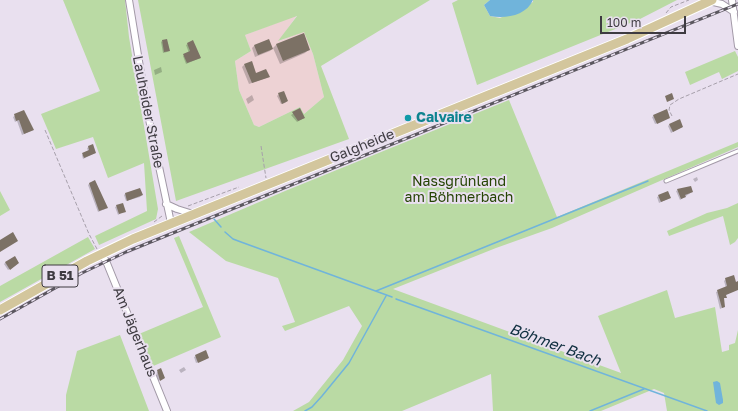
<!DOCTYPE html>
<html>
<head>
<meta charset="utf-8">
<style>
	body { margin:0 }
	#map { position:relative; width:738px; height:411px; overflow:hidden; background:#e9e0ef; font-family:"Golos Text",sans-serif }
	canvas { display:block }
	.scale { position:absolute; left:600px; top:16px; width:86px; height:18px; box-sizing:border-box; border:2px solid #3e3b41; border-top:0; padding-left:5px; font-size:12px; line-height:14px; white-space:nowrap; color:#3e3b41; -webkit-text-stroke:3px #e9e0ef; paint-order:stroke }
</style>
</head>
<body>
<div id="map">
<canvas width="738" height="411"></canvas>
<div class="scale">100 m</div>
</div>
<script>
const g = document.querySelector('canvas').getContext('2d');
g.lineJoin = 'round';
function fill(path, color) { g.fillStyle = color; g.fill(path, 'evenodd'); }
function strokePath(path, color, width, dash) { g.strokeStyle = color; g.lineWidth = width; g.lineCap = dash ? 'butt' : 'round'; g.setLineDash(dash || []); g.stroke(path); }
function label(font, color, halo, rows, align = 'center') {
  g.font = font + ' "Golos Text",sans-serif'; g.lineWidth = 4; g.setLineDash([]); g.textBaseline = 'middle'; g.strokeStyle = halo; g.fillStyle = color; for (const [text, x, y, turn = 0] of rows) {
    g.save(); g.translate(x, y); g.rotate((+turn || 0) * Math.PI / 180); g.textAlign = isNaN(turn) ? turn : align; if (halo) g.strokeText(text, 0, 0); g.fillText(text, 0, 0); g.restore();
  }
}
fill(new Path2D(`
	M297 15 279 41 304 31 313 54 324 97 304 114 300 107 259 127 254 125 239 90 235 61 251 51 245 35Z`), '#edd2d4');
fill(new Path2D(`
	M180 228 182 230 89 271 0 321V317L90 267Z`), '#e0d3e8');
fill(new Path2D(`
	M63 0H125L129 37 158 209 156 219 99 245 95 236 147 211 144 163 108 178 93 137 56 149 41 114 100 91Z
	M138 0H430L321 66 349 139 176 201ZM297 16 278 41 304 32 313 54 324 97 304 114 300 107 259 127 254 125 239 90 235 61 251 51 245 35Z
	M458 0H490L484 5 490 16 500 18 533 2V0H677L640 19 477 85 452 3Z
	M735 51 738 57V71L722 79 719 72 690 85 685 72Z
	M509 100 557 217 738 142V147L552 228 496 248 393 289 621 373 598 316 667 290 675 318 715 307 722 352 729 350V345L735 343 738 330V411H667L664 393 654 389 601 411H493L491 374 402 411H293L309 402 343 360 362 326 349 306 285 331 282 326 295 322 278 278 226 261 189 232 285 191Z
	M0 191 10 210 0 216Z
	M738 203V238L735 242 730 245 723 216 669 236 667 231 707 213 727 208Z
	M179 236 221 337 151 367 139 334 203 307 174 238Z
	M88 237 95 249 0 302V286Z
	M120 335 149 411H66V395L77 351Z`), '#badaa4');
fill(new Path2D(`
	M490 0H533C526 16 505 19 490 16L484 5Z
	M717 381 720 383 723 400V403L719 405 716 403 713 382Z`), '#70b4db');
fill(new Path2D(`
	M304 35 308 50 305 53 280 64 273 48 270 51 255 57 252 48 254 46 272 49 276 45Z
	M162 41 169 51 167 52 163 53 161 42Z
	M188 44 200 58 186 64 183 56 189 53 186 45Z
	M244 65 256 74 269 77 249 84 242 67Z
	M161 67 162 72 155 75 154 70Z
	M279 94 287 101 285 103 281 104 277 96Z
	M252 95 254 100 248 104 246 99Z
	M299 110 304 118 297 122 291 115Z
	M23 111 33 130 22 135 17 121 15 122 13 117Z
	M654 116 669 118 655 124 652 117Z
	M670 124 682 127 671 133 668 126Z
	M92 145 95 153 83 159 82 155 88 151 87 148Z
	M697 177 698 180 695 182 693 179Z
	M90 183 105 209 98 212 88 185Z
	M139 189 142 195 140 197 126 201 124 195 125 194Z
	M678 190 692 192 680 200 676 191Z
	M659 196 670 198 659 203 657 197Z
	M117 206 124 211 118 215 115 207Z
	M6 262 17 264 8 270 4 264Z
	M726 279 738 289 725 295 726 297 723 299 724 307 720 309 716 292 726 288 724 281Z
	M205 352 206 359 196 363 194 357Z
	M184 367 186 370 181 373 179 370Z
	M160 370 164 378 158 381 156 373Z`), '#0003');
strokePath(new Path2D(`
	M214 219 221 227
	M225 232 233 239 241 242 392 297
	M376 291 648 181
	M396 299 707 411
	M305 411 312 407 322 396 349 363 386 296
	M590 411 644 389`), '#70b4db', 1.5);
fill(new Path2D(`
	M304 33 310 50 283 61 276 44Z
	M167 39 170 51 164 52 162 40Z
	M269 39 273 49 258 55 254 45Z
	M193 40 201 58 187 63 183 54 190 51 187 43Z
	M252 61 256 73 266 69 270 77 252 83 244 64Z
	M284 91 288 101 282 104 278 93Z
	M672 93 674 99 667 102 665 96Z
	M300 108 305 118 298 121 292 112Z
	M667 109 670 118 657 124 653 115Z
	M24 110 34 130 24 134 19 120 16 121 14 114Z
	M680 119 683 127 673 132 669 124Z
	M93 144 96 153 84 158 82 153 89 150 88 146Z
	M95 180 108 208 99 211 89 183Z
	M691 186 693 192 685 195 686 197 681 199 677 189Z
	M140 188 143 195 127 201 125 193Z
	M668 191 671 198 661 202 658 195Z
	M123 203 126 212 119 214 116 205Z
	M13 232 18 241 0 252V240Z
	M15 256 19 263 10 270 5 262Z
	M734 275 736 282 738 281V290L726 295 727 298H724L725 307 722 308 717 290 727 286 725 278Z
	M206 350 209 358 198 363 195 355Z
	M161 368 165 378 160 381 157 370Z`), '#7c7165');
const service = new Path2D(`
	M666 181 738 151`);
const minor = new Path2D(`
	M129 0 147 110 171 223
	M732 0 738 46
	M709 1 722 4 734 12
	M166 204 177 209 193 214
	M101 254 106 261 167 411`);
const primary = new Path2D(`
	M0 310 87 261 133 239 627 39 712 0`);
strokePath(service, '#a299a7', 5);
strokePath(minor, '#a299a7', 8);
strokePath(primary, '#fff', 11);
strokePath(new Path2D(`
	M666 13 671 7 689 0
	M672 116 669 110 670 105 679 99 738 74
	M45 130 89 234 97 249
	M261 146 266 178
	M188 206 239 187
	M154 222 162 216`), '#a69faa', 1, [4, 2]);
strokePath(service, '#fff', 3);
strokePath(minor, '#fff', 6);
strokePath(primary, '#d3c69d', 9);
const rail = new Path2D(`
	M0 319 82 273 126 252 738 4`);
strokePath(rail, '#5b575f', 3);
strokePath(rail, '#e9e0ef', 1.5, [4.5]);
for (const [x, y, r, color] of [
	[408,118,4,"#0f9aa8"]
]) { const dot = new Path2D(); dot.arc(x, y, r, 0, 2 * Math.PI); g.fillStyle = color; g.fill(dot); strokePath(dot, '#e9e0ef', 1.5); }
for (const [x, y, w] of [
	[60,276,36]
]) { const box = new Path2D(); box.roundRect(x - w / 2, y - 11, w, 22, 3); g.fillStyle = '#e9e0ef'; g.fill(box); strokePath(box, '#3e3b41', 1); }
label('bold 13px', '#3e3b41', null, [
	["B 51",60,276]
]);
label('14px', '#3e3b41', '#e9e0ef', [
	["Lauheider Straße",148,112,79],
	["Galgheide",362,146,-22],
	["Am Jägerhaus",135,332,68]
]);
label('bold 14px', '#0d838f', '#e9e0ef', [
	["Calvaire",416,118]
], 'left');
label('14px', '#254403', '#e9e0ef', [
	["Nassgrünland",459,182],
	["am Böhmerbach",459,198]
]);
label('italic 15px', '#102f40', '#e9e0ef', [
	["Böhmer Bach",555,345,20]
]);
</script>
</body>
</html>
